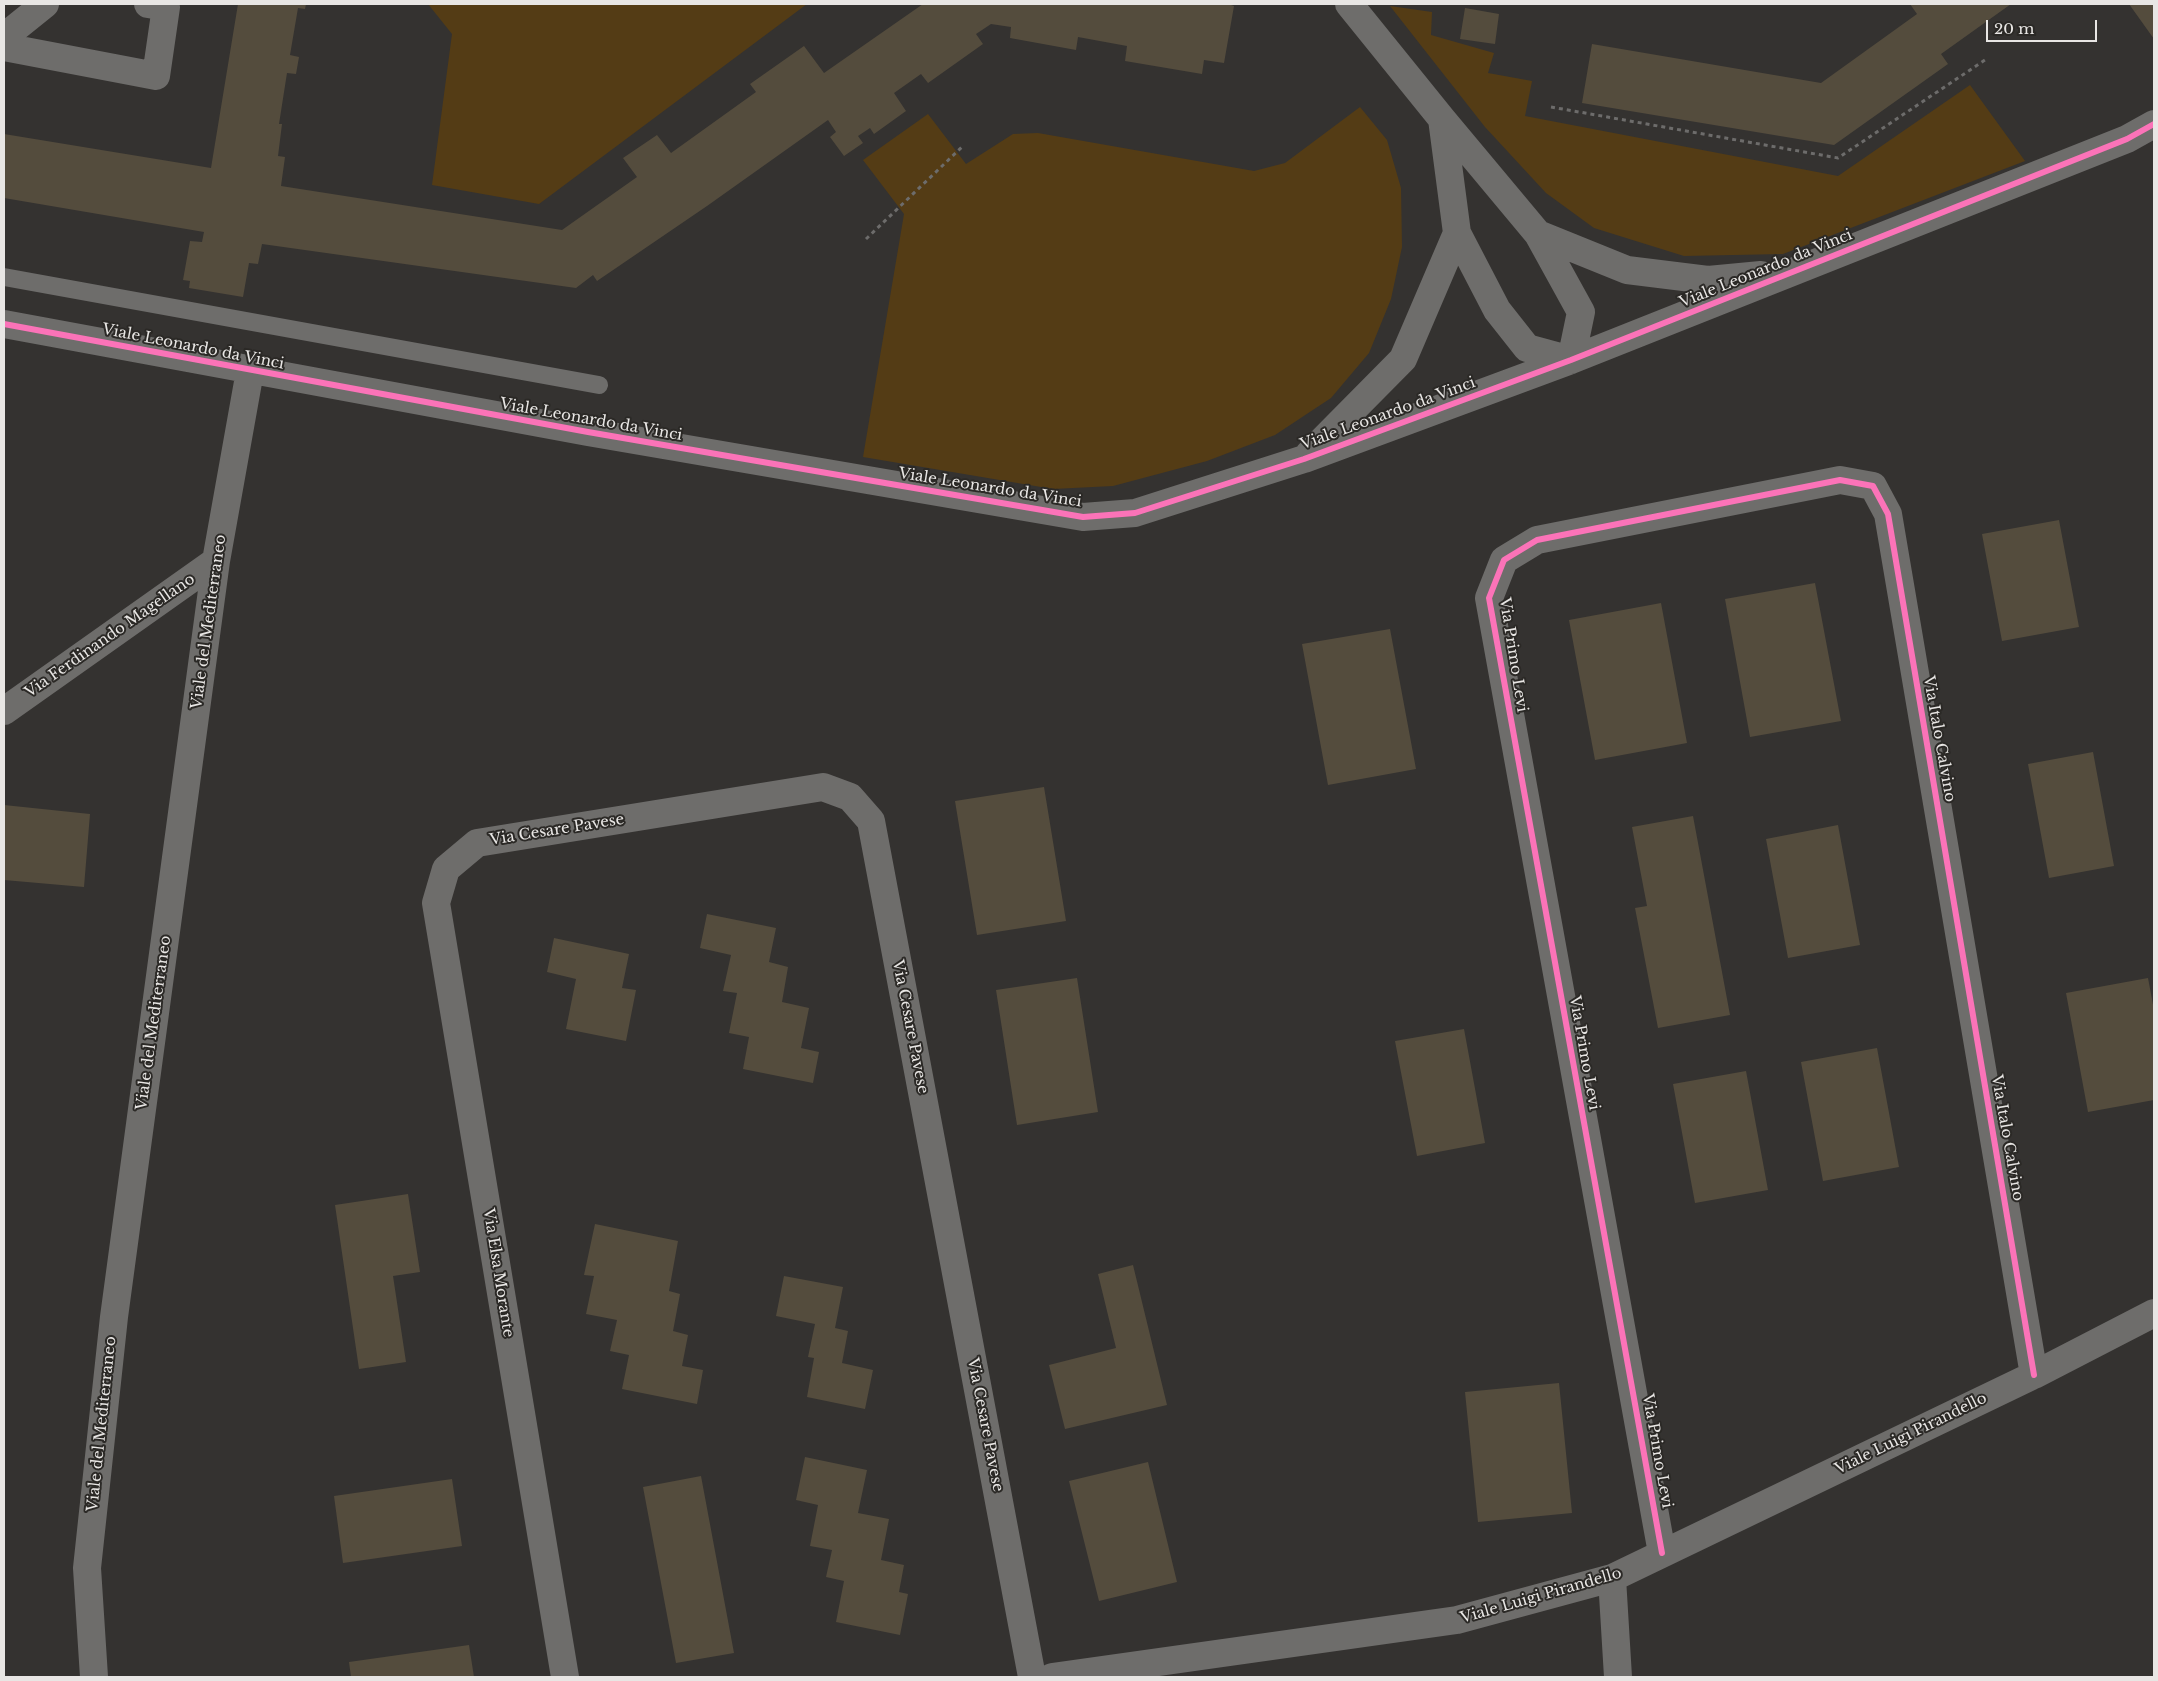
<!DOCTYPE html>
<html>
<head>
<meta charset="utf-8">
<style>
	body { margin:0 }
	#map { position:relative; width:2158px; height:1681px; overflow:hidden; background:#343230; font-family:"Libre Baskerville",serif }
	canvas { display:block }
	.frame { position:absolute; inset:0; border:5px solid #e8e6e4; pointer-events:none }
	.scale { position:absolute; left:1986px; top:20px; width:111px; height:22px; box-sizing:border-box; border:2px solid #e8e6e4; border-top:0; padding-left:6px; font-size:15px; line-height:18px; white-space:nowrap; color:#e8e6e4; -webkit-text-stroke:4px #2b2926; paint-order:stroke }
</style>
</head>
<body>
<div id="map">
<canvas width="2158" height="1681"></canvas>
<div class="frame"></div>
<div class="scale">20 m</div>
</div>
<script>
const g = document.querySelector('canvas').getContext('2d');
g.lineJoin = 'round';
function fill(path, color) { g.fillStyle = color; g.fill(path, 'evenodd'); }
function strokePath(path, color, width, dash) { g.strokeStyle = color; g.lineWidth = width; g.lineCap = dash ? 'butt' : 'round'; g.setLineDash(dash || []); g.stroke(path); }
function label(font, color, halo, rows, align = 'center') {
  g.font = font + ' "Libre Baskerville",serif'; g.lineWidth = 4; g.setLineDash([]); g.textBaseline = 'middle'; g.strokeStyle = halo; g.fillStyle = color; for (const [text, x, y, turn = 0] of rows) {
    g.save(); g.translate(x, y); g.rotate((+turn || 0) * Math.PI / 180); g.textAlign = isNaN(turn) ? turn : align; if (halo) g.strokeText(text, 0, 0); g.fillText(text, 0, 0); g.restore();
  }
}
fill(new Path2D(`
	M428 4H807L539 204 432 185 452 34Z
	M1390 6 1432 12 1431 35 1494 53 1488 73 1532 81 1525 116 1838 176 1970 85 2025 161 1783 254 1684 256 1594 228 1546 193 1485 127Z
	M1360 107 1387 140 1401 188 1402 247 1391 299 1369 353 1331 398 1275 435 1207 461 1113 486 1053 489 863 457 904 214 863 160 928 114 966 164 1013 134 1038 133 1254 171 1285 163Z`), '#543c15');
fill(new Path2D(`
	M238 4H306L305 9 298 8 290 55 299 57 296 74 287 73 279 124H282L278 156 285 157 281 186 562 230 637 177 623 158 657 135 671 153 756 92 750 84 804 46 824 73 923 4H1228L1234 6 1224 63 1204 60 1202 74 1125 61 1127 46 1078 37 1076 50 1010 38 1011 27 991 24 976 34 983 44 928 83 921 74 894 93 906 111 874 134 870 128 858 136 863 143 844 156 830 137 836 132 828 120 707 206 597 281 593 275 576 288 262 244 258 264 249 263 243 297 189 288 190 281 183 280 190 241 202 242 204 232 4 198V134L211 168Z
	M1910 4H2011L1941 54 1948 64 1834 145 1582 103 1592 44 1821 83 1917 14Z
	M2129 4H2154V39Z
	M1465 8 1499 14 1495 44 1460 39Z
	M2059 520 2079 627 2002 641 1982 534Z
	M1815 583 1841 721 1750 737 1725 599Z
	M1661 603 1687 743 1595 760 1569 620Z
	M1390 629 1416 769 1328 785 1302 644Z
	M2093 752 2114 866 2049 878 2028 764Z
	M1044 787 1066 921 977 935 955 801Z
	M4 805 90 814 84 887 4 880Z
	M1693 816 1730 1015 1658 1028 1635 908 1647 906 1632 827Z
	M1838 825 1860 945 1788 958 1766 839Z
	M707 914 776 928 769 962 788 967 782 1002 809 1008 801 1048 819 1052 813 1083 743 1069 749 1037 729 1033 737 993 723 991 731 955 700 948Z
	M554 938 629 954 622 988 636 990 626 1041 566 1029 576 979 547 972Z
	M1077 978 1098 1112 1017 1125 996 990Z
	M2148 978 2154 1010V1100L2088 1112 2066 993Z
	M1464 1029 1485 1143 1417 1156 1395 1041Z
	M1877 1048 1899 1167 1823 1181 1801 1062Z
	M1746 1071 1768 1190 1695 1203 1673 1084Z
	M408 1194 420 1272 393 1276 406 1362 359 1369 335 1205Z
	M595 1224 678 1241 669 1291 680 1294 673 1331 688 1335 682 1366 703 1370 697 1404 622 1389 629 1355 610 1351 617 1320 586 1314 594 1276 584 1275Z
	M1133 1265 1167 1405 1065 1429 1049 1365 1116 1348 1098 1274Z
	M784 1276 843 1287 835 1328 848 1331 842 1363 873 1370 865 1409 807 1397 814 1358 808 1357 815 1324 776 1316Z
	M1559 1383 1572 1513 1478 1522 1465 1392Z
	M805 1457 867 1470 858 1513 889 1519 881 1560 904 1565 899 1592 908 1594 900 1635 836 1622 844 1581 826 1577 832 1550 810 1546 818 1505 796 1500Z
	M1148 1462 1177 1582 1099 1601 1069 1481Z
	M701 1476 734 1653 676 1663 643 1487Z
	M452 1479 462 1546 343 1563 334 1496Z
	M469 1645 474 1677H351L349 1662Z`), '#544c3d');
strokePath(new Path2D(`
	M1551 107 1838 158 1985 60
	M866 239 964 145`), '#6d6c6b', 3, [4, 4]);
strokePath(new Path2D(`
	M4 277 599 385`), '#6e6d6b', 18);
strokePath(new Path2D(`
	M1349 4 1442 119 1538 234 1581 312 1571 360
	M4 37 45 4
	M4 47 156 76 166 7 148 4
	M1442 119 1457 233 1497 310 1527 348 1571 360
	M1538 234 1627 270 1708 280 1761 275
	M4 324 588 432 1083 517 1135 513 1304 459 1571 360 2127 139 2154 124
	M1309 454 1403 359 1457 233
	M4 711 216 561
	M1662 1553 1489 598 1504 560 1537 540 1840 480 1873 486 1888 514 2034 1375
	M1612 1578 1618 1677
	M94 1677 87 1568 114 1317 216 561 250 371
	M565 1677 436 903 446 869 477 843 823 787 850 797 871 821 1032 1677
	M1052 1677 1457 1620 1612 1578 2034 1375 2154 1313`), '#6e6d6b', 28);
strokePath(new Path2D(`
	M4 324 588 432 1083 517 1135 513 1304 459 1571 360 2127 139 2154 124
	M1662 1553 1489 598 1504 560 1537 540 1840 480 1873 486 1888 514 2034 1375`), '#fb73b8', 6);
label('15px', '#e8e6e4', '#2b2926', [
	["Viale Leonardo da Vinci",1766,269,-22],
	["Viale Leonardo da Vinci",193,347,11],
	["Viale Leonardo da Vinci",1388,414,-20],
	["Viale Leonardo da Vinci",591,420,10],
	["Viale Leonardo da Vinci",990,488,9],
	["Viale del Mediterraneo",209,622,-82],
	["Via Ferdinando Magellano",110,636,-35],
	["Via Primo Levi",1513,655,81],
	["Via Italo Calvino",1939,739,80],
	["Via Cesare Pavese",557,830,-9],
	["Viale del Mediterraneo",154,1023,-82],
	["Via Cesare Pavese",910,1027,79],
	["Via Primo Levi",1584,1053,80],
	["Via Italo Calvino",2007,1138,80],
	["Via Elsa Morante",498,1273,81],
	["Viale del Mediterraneo",102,1424,-84],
	["Via Cesare Pavese",985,1425,79],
	["Viale Luigi Pirandello",1911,1434,-26],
	["Via Primo Levi",1657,1451,80],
	["Viale Luigi Pirandello",1541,1596,-16]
]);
</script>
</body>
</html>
